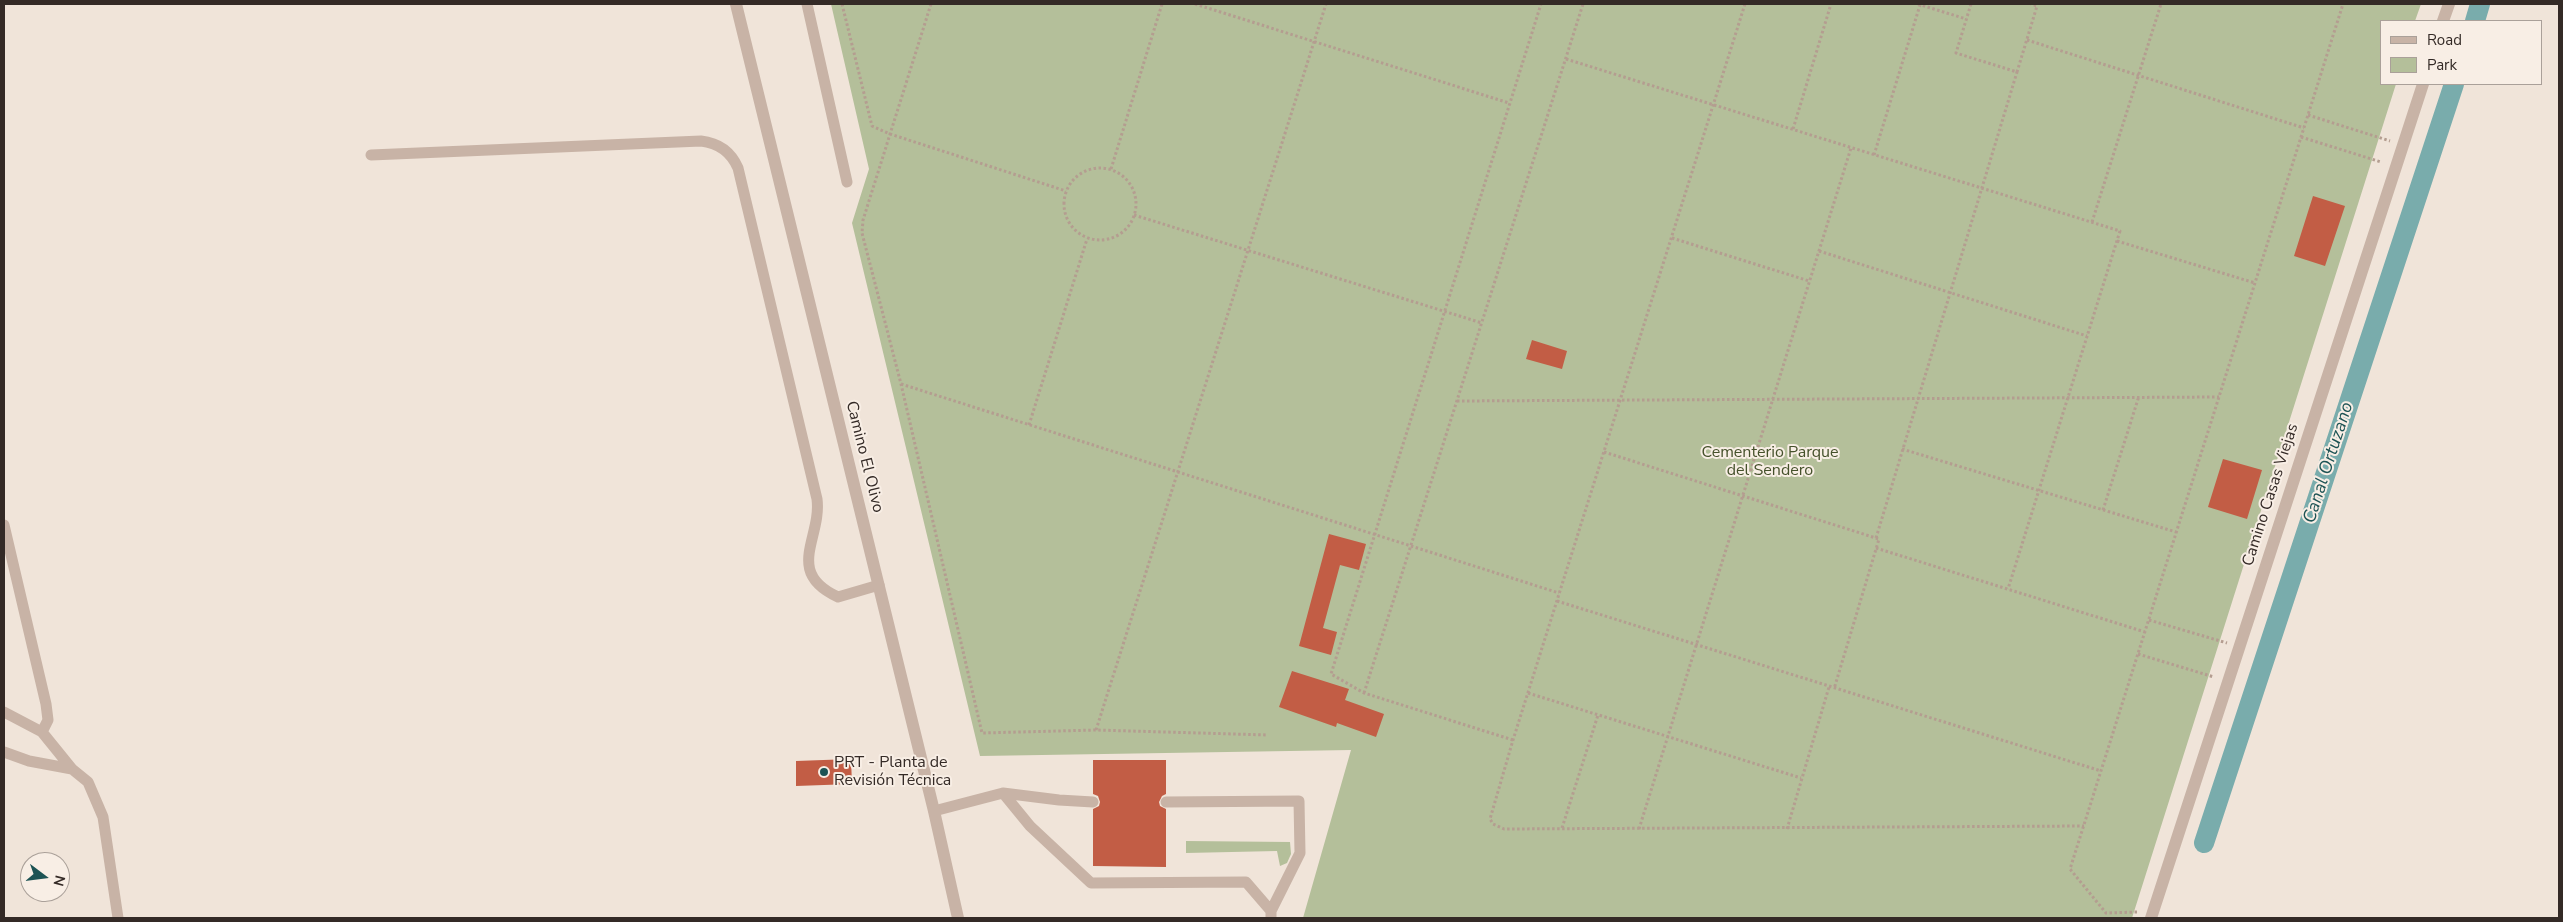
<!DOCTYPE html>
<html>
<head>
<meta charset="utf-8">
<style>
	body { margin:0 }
	#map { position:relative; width:2563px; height:922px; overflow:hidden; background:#f0e4d9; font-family:"Nunito Sans",sans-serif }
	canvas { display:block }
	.frame { position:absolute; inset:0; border:5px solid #342a26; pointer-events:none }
	.legend { position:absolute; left:2380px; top:20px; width:162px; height:65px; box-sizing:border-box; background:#f8eee5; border:1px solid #aaa099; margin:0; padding:6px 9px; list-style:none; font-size:15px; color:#342a26 }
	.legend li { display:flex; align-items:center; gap:10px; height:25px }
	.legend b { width:25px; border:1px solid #aaa099 }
	.north { position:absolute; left:20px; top:852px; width:50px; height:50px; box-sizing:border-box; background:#f8eee5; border:1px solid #aaa099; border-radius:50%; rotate:105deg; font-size:14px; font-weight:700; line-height:20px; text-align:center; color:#342a26 }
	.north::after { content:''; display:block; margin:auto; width:18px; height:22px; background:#1d5354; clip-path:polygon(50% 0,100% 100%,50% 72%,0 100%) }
</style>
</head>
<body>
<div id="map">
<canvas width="2563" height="922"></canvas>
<div class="frame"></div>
<ul class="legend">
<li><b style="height:6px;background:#c8b3a6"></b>Road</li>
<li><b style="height:14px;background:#b4bf9a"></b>Park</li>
</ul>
<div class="north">N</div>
</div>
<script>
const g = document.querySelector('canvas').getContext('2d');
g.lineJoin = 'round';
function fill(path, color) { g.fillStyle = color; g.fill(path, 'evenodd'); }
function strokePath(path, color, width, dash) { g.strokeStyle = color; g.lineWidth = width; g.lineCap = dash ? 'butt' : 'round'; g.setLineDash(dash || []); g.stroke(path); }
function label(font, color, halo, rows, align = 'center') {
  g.font = font + ' "Nunito Sans",sans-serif'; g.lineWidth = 4; g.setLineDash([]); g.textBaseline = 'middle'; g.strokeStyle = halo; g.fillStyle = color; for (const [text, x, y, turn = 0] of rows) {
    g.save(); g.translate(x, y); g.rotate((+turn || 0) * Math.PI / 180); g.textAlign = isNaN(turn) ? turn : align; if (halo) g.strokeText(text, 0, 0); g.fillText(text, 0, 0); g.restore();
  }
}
fill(new Path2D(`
	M831 4H2421L2415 21H2382V84H2396L2132 918H1303L1351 750 980 756 852 223 869 169Z
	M1186 841 1290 842 1291 854 1287 863 1280 866 1277 851 1186 853Z`), '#b4bf9a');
strokePath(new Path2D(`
	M2475 21 2480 4
	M2204 843 2454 84`), '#79acac', 20);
fill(new Path2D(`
	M2313 196 2345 206 2325 266 2294 256Z
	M1532 340 1567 351 1562 369 1526 359Z
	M2223 459 2262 470 2247 519 2208 507Z
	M1329 534 1366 544 1359 570 1340 565 1323 628 1337 632 1331 655 1299 646Z
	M1292 671 1349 689 1345 700 1384 714 1376 737 1337 723 1336 727 1279 707Z
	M851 759 852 784 796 786V761Z
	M1093 760H1166V794L1162 796 1159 802 1160 806 1166 809V867L1093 866V809L1099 806 1100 802 1098 796 1093 794Z`), '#c25d45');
strokePath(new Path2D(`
	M842 4 872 126 890 134 1066 191
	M931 4 863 220 862 233 901 384 982 733 1096 730 1268 735
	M1195 4 1509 103
	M1745 4 1513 740 1490 819 1493 824 1504 829 2084 826
	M1918 4 1966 19
	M1971 4 1956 53 2017 72 2037 6 2031 4
	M2027 40 2304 128
	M1566 59 2120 231 2008 589
	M2308 115 2390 141
	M1793 129 1831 4
	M2301 137 2381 162
	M1874 155 1920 5
	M1064 204a36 36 0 1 1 72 0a36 36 0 1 1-72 0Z
	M1111 169 1162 4
	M1134 215 1482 323
	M2092 222 2161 4
	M1672 238 1809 281
	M2117 241 2255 283
	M1819 251 2087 336
	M901 384 1559 593
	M1457 401 2219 397
	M1029 425 1087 239
	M1902 449 2176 532
	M1604 452 1879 539 1834 689
	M2103 510 2139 396
	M1876 538 2017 72
	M1876 548 2145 632
	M1557 601 2101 771
	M2149 620 2227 643
	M2138 654 2214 677
	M1364 693 1583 4
	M1528 693 1801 778
	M1096 730 1326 4
	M1513 740 1364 693 1331 674 1541 4
	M1562 828 1598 715
	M1639 829 1851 148
	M1787 829 1829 687
	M2137 912 2106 913 2070 869 2343 4`), '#b49d90', 3, [2.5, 2.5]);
strokePath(new Path2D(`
	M807 4 847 182
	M371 155 701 141C719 143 731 152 738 168L817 499C822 538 784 572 838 597L879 585
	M4 525 46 704 48 720 42 732
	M4 712 42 732 72 769 88 782 103 817 118 918
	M4 752 29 761 72 769
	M1003 793 1030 826 1091 883 1246 882 1271 911
	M1166 802 1299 801 1300 853 1271 911V917
	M934 811 1003 793 1059 800 1093 802`), '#c8b3a6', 11);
strokePath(new Path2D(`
	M736 4 934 811 958 918
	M2443 21 2449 4
	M2151 918 2423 84`), '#c8b3a6', 12);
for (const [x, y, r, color] of [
	[824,772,5,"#1d5354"]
]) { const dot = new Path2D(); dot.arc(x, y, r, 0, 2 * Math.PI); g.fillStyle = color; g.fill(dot); strokePath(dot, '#f8eee5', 2); }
label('16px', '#45512b', '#f8eee5', [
	["Cementerio Parque",1770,453],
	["del Sendero",1770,471]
]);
label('16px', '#342a26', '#f8eee5', [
	["Camino El Olivo",864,457,76],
	["Camino Casas Viejas",2271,495,-72]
]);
label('16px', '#342a26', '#f8eee5', [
	["PRT - Planta de",834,763],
	["Revisión Técnica",834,781]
], 'left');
label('italic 18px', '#1d5354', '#f8eee5', [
	["Canal Ortuzano",2329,463,-72]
]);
</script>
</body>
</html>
